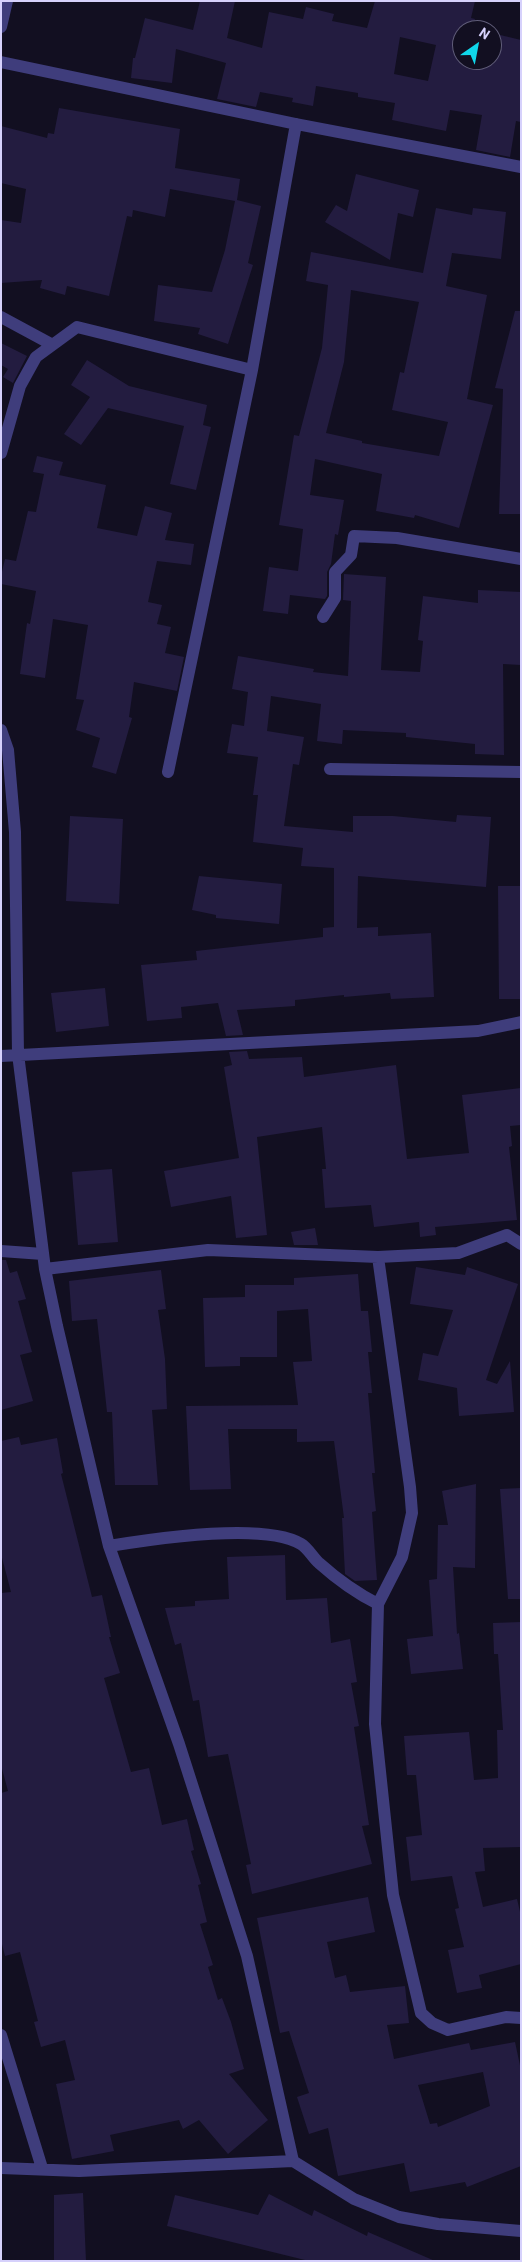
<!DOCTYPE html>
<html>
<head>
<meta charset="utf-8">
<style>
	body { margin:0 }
	#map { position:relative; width:522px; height:2262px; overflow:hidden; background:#120f21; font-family:Barlow,sans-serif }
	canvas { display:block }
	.frame { position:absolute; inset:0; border:2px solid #d6d1fc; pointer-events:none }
	.north { position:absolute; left:452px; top:20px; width:50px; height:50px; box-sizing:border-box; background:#120f21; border:1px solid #605d79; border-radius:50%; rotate:33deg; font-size:14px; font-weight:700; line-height:20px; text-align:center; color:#d6d1fc }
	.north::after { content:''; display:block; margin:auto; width:18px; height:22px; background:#10d6ea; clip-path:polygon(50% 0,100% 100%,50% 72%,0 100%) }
</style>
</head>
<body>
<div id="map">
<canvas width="522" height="2262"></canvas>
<div class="frame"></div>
<div class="north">N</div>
</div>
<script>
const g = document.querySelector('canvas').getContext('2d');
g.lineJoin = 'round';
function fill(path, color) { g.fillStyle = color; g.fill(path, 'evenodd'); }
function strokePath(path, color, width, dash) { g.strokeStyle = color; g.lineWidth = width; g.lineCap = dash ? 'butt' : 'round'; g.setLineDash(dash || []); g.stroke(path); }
fill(new Path2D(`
	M200 1H235L227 38 262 48 269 12 303 19 306 7 334 14 332 21 367 28 375 1H475L471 18 475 19 473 29 479 30H462V60H492V33L521 40V122L516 121 510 157 476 150 482 115 450 110 446 131 392 120 395 103 358 97V93L316 86 313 106 292 102 293 98 260 92 256 107 217 99 226 63 176 49 172 83 131 78 133 58H135L145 18 193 30ZM400 37 436 45 428 81 394 74Z
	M59 108 180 129 175 168 240 179 237 200 261 206 248 263 253 265 228 344 198 334 200 328 154 321 158 285 212 292 225 250 235 201 170 189 165 217 133 210 132 217 127 216 109 296 67 286 65 295 40 288 42 280 1 283V220L21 223 26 189 1 183V126L47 138 48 133 54 134Z
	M356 174 419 190 413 217 398 213 390 260 325 222 336 205 347 211Z
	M436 208 472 215 473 208 506 212 501 259 452 253 446 286 487 295 467 399 493 405 459 528 415 515 414 518 376 511 382 474 315 459 310 495 344 500 338 535 335 534 331 564 327 572V596L325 599 290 595 288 614 263 611 269 567 298 571 303 529 279 525 294 435 299 436 322 348 328 285 306 281 311 252 423 273ZM351 290 419 302 404 373 400 372 392 410 448 422 439 456 362 443V441L326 433 344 362Z
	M515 311H521V514H499L503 389 495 388Z
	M1 343 27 356 13 383 3 377 8 369 1 365Z
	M87 360 129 386 207 405 203 425 211 427 196 490 170 484 184 426 108 408 81 445 64 434 90 397 71 385Z
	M37 456 63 462 59 475 106 485 97 528 137 536 145 506 172 513 165 540 194 544 191 565 157 561 148 602 162 605 157 624 171 627 165 653 184 657 177 691 134 682 129 717 132 718 116 774 92 767 100 738 76 730 84 700 76 699 88 625 53 619 45 678 20 674 27 623 30 624 36 591 1 584V576L5 559 16 561 28 511 36 512 44 474 33 472Z
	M344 574 386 577 381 670 420 672 423 641 418 640 423 596 478 603V590L521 592V665L503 664 504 755 475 754V744L406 737V733L343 730 342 744 317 741 321 704 271 696 267 731 304 737 299 765 293 764 284 826 353 832V816H393L456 822 457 815 491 817 486 887 358 876 357 928 378 927V936L431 933 434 997 391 999 390 993 344 997V995L295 1000V1006L237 1010 243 1035 226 1036 218 1003 181 1007 182 1018 147 1021 141 965 197 960 196 951 323 937V928L334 927V868L301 866 303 848 253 842 258 795H253L258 757 227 753 232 724 244 726 248 692 232 689 238 656 314 669 313 672 348 676 351 601 343 600Z
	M70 816 123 819 119 904 66 901Z
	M199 876 282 884 279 924 216 918V915L192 910Z
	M498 886H521V999H499Z
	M105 988 109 1026 56 1032 51 993Z
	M247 1051 249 1059 302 1057 304 1077 396 1065 407 1159 469 1153 462 1095 521 1088V1125L510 1126 512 1146 509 1147 517 1220 435 1227 436 1235 420 1237 419 1222 374 1227 371 1205 325 1208 322 1169H326L322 1127 257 1137 267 1235 236 1238 231 1196 171 1207 164 1171 239 1158 224 1067 232 1065 229 1052Z
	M112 1169 118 1242 78 1245 72 1172Z
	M315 1228 318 1245H294L291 1232Z
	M1 1260H6L10 1273 17 1271 26 1299 18 1301 32 1352 20 1355 33 1401 1 1410Z
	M416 1267 465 1275 467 1267 518 1284 486 1380 497 1384 510 1361 514 1412 459 1416 457 1388 418 1380 423 1353 438 1356 453 1310 410 1304Z
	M161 1270 166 1309 158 1310 165 1359 167 1409 152 1410 158 1485H115L112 1412H107L97 1319 72 1321 69 1281Z
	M358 1274 361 1311H368L372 1352H368L372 1393H368L375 1473H372L376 1511 372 1512 377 1580 355 1581 345 1574 342 1518H344L334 1441 297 1442V1429H228L231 1489 190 1490 186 1406 298 1405 293 1362 312 1361 308 1309 277 1311V1357H240V1366L205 1367 203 1298 245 1297V1285H294V1278Z
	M19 1437 21 1445 57 1438 63 1473 61 1474 92 1597 102 1595 111 1637H109L120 1673 104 1678 131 1772 149 1768 162 1825 187 1819 194 1850 191 1851 201 1884 198 1885 207 1922 200 1924 213 1965 208 1967 218 2000 222 1998 231 2022 244 2069 229 2074 268 2120 228 2154 199 2120 183 2129 179 2120 110 2135 114 2151 72 2159 56 2084 75 2080 65 2040 41 2047 34 2022 38 2021 20 1952 5 1956 1 1940V1793L8 1791 1 1765V1593L11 1592 1 1554V1441Z
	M476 1484 475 1568 453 1567 457 1634 459 1633 463 1669 411 1674 407 1639 433 1636 429 1580 437 1579 438 1525H448L442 1491Z
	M521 1488V1599H508L500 1489Z
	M285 1555 286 1600 327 1598 331 1643 350 1639 357 1682 351 1683 359 1726 354 1727 369 1825 362 1826 372 1864 252 1894 246 1865 251 1864 228 1754 208 1757 199 1700 193 1701 181 1643 175 1645 165 1608 195 1606V1601L229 1599 227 1557Z
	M521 1622V1847L483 1848 485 1871 475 1872 483 1907 517 1899 521 1916V1964L479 1975 482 1988 457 1993 448 1950 464 1947 455 1909 459 1908 452 1876 411 1881 406 1837 422 1835 416 1775H407L404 1736 469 1732 474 1780 498 1778 497 1730H503L498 1654H494L493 1623Z
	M368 1897 375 1932 327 1942 335 1978 346 1975 350 1992 405 1986 409 2023 387 2025 394 2059 469 2043 471 2050 515 2042 521 2070V2166L467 2187 465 2182 410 2192 404 2163 338 2176 328 2128 309 2134 297 2097 309 2093 289 2031 280 2033 257 1918ZM483 2072 490 2106 438 2127 437 2123 430 2124 418 2085Z
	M83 2193 86 2261H54V2195Z
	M269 2194 312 2216 314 2210 367 2236 368 2232 435 2261H309L167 2226 175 2195 258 2215Z`), '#231c40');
strokePath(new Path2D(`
	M1 27 7 1
	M1 62 296 124 521 167
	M1 317 51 344
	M1 453 20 386 36 357 77 327 252 370
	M323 617 335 598V572L351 555 354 536 397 538 521 559
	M1 730 8 750 15 832 18 1054 45 1269 57 1326 109 1546 179 1744 247 1956 293 2161
	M330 769 521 772
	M168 772 252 370 296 124
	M1 1056 478 1031 521 1022
	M1 1251 43 1254
	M378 1257 410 1487 412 1513 402 1557 378 1604 375 1724 393 1895 421 2013 432 2023 448 2030 506 2017 521 2018
	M45 1269 208 1250 378 1257 458 1253 507 1235 521 1244
	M109 1546C152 1539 264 1522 301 1544 308 1548 313 1558 319 1563 338 1580 356 1593 378 1604
	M1 2035 42 2168
	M1 2168 79 2171 293 2161 354 2199 399 2217 438 2224 521 2231`), '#3f3d7c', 12);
</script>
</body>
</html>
